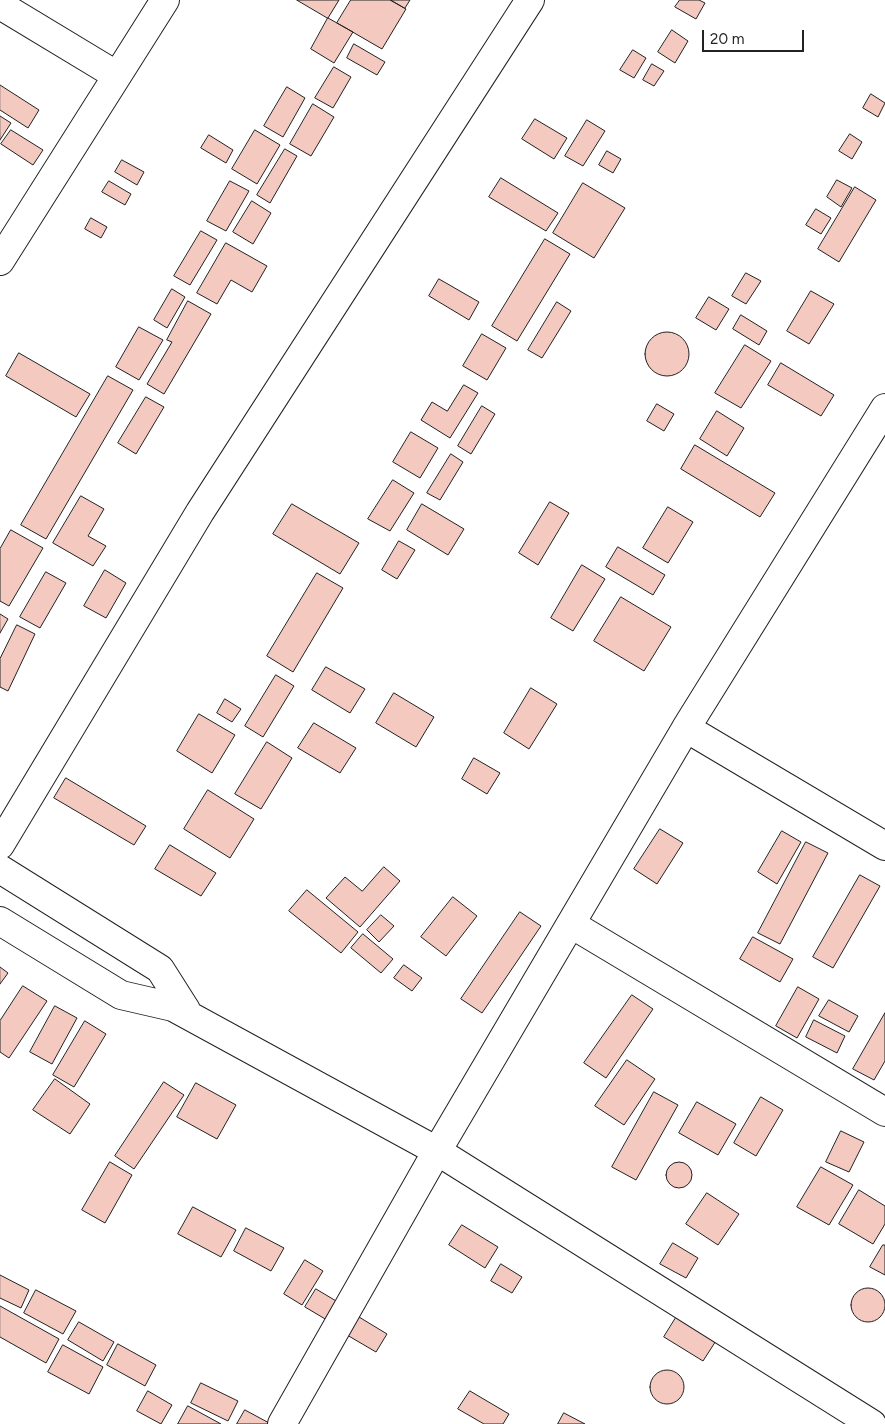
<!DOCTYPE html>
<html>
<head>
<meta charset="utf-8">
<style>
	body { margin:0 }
	#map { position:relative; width:885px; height:1424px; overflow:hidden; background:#fff; font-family:Figtree,sans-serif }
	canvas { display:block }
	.scale { position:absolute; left:702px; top:30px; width:102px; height:22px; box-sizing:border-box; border:2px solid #222; border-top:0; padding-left:6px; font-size:15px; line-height:18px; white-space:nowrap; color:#222; -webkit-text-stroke:4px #fff; paint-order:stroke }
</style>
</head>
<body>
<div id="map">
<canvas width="885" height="1424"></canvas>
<div class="scale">20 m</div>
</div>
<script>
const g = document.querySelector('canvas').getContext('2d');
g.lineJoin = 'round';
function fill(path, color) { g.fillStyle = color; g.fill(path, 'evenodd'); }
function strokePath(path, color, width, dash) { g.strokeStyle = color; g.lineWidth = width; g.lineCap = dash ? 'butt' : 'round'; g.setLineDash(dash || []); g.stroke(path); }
const building = new Path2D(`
	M297 0H339L328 18Z
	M351 0H390L406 9 382 49 337 23Z
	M391 0H410L405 8Z
	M680 0H699L705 3 696 19 675 7Z
	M328 18 353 32 334 63 311 49Z
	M672 30 688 41 675 63 658 52Z
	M354 44 385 62 377 75 347 58Z
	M633 50 646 58 634 78 620 70Z
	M652 64 664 71 654 86 643 80Z
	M334 67 351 77 333 108 315 98Z
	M0 85 39 110 28 128 0 110Z
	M287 87 305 98 283 137 264 126Z
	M871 94 885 103 878 117 863 108Z
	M313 104 334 117 311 156 290 144Z
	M0 116 11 123 0 140Z
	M535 119 567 138 554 159 522 139Z
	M587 120 605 131 583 166 565 156Z
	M11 130 43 150 33 165 1 144Z
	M255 130 280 145 257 184 232 169Z
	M850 134 862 142 852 159 839 151Z
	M209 135 233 150 226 163 201 148Z
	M285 149 297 156 270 203 257 195Z
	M607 151 621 159 613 173 599 165Z
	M122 160 144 172 137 185 115 172Z
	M501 178 558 213 546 231 489 197Z
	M837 180 852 188 841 207 827 197Z
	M109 181 131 194 125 205 102 192Z
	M230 181 249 191 226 231 207 221Z
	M583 183 625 208 594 258 553 233Z
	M855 187 876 200 839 262 818 249Z
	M252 201 271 213 253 244 233 232Z
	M816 209 831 218 821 234 806 225Z
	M91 218 107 227 101 238 85 229Z
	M201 231 217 240 190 285 174 276Z
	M545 239 570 254 517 341 492 326Z
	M226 243 267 266 252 292 231 280 217 304 197 293Z
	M746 273 761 281 746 304 732 296Z
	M439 279 479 302 469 320 429 296Z
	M172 289 185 297 167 328 154 320Z
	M811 291 834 304 809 344 787 331Z
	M709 297 729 309 716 330 696 318Z
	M188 301 211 314 164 394 147 384 172 342 167 340Z
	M557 302 571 311 542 358 528 350Z
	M741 315 767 331 759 345 733 329Z
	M139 327 163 340 139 380 116 367Z
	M645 354a22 22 0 1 1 44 0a22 22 0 1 1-44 0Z
	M482 334 506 348 487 380 463 366Z
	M745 345 771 361 741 408 715 393Z
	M19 353 90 394 76 417 6 376Z
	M781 363 834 395 821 416 768 385Z
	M108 376 133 390 46 539 21 525Z
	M464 385 478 393 450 438 421 420 432 402 447 411Z
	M146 397 164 407 136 454 118 443Z
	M657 404 674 414 664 431 647 421Z
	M482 406 495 414 471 454 458 446Z
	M717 411 744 428 727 456 700 439Z
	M411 432 438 448 420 478 393 462Z
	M695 445 775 493 760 517 681 469Z
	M451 454 463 462 440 500 427 493Z
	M393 480 414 493 390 531 368 519Z
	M81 496 104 509 88 536 106 546 93 566 53 543Z
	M550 502 569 513 538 565 519 553Z
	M292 504 359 543 340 574 273 534Z
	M422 504 464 529 448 555 407 530Z
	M668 507 693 522 668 563 643 548Z
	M11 530 43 548 9 606 0 601V549Z
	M399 541 415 550 397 579 382 570Z
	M618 547 665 575 653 595 606 567Z
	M582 565 605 579 573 631 551 618Z
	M105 570 126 583 106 618 84 606Z
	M46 572 66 583 40 628 20 617Z
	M317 573 343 588 293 672 267 656Z
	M621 597 671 627 644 671 594 641Z
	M0 614 8 619 0 633Z
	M17 625 35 634 8 691 0 687V659Z
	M326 667 365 689 350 713 312 690Z
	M276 675 294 686 263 737 245 726Z
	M531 688 557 704 529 749 504 733Z
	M394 693 434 717 416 747 376 723Z
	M225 699 241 709 232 722 217 713Z
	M199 714 235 735 212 773 177 751Z
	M314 723 356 748 340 773 298 748Z
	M267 742 292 758 261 809 235 794Z
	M474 758 500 773 487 794 462 779Z
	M66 778 146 826 134 845 54 798Z
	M208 790 254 819 230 858 184 829Z
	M660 829 683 843 657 884 634 869Z
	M782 831 801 842 777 884 758 872Z
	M806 842 828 853 780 944 758 933Z
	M170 845 216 873 201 896 155 869Z
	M384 867 400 881 360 927 326 898 345 877 362 891Z
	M860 875 880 886 833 968 813 957Z
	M307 890 358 932 341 953 289 911Z
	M453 897 477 916 446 956 421 937Z
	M520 912 541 926 482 1013 461 999Z
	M381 915 394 926 379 942 367 930Z
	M363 934 393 959 381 973 351 948Z
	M753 937 793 959 780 982 740 959Z
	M404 965 422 978 412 991 394 978Z
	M0 967 8 973 0 984Z
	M23 986 47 1001 9 1058 0 1052V1021Z
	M798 987 819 999 797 1038 776 1026Z
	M632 995 653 1009 606 1078 584 1063Z
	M829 1000 858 1016 849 1032 819 1016Z
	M55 1006 77 1018 52 1064 30 1052Z
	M885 1013V1061L874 1080 853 1069Z
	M814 1020 845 1036 837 1053 806 1037Z
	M85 1021 106 1034 74 1087 53 1075Z
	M627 1060 655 1079 624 1125 595 1106Z
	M55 1079 90 1104 70 1134 33 1110Z
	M164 1082 184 1095 134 1169 115 1156Z
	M196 1083 236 1105 217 1139 177 1117Z
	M654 1092 678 1105 636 1180 612 1167Z
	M761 1097 783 1110 756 1156 734 1143Z
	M697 1102 736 1124 718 1155 679 1133Z
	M841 1131 864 1142 849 1172 826 1162Z
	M110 1162 132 1175 105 1223 82 1210Z
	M666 1175a13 13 0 1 1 26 0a13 13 0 1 1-26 0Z
	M821 1167 853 1185 829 1225 797 1207Z
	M859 1190 885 1206V1224L873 1244 839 1224Z
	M707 1193 739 1214 718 1245 686 1224Z
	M193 1207 236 1230 221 1257 178 1234Z
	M462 1225 498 1247 485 1268 449 1245Z
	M246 1228 284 1248 271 1271 234 1251Z
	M673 1243 698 1258 686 1278 660 1264Z
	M883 1245H885V1275L870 1267Z
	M305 1260 323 1271 302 1305 284 1294Z
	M501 1264 522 1277 512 1293 491 1281Z
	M0 1275 29 1290 21 1308 0 1298Z
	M851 1305a17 17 0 1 1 34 0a17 17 0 1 1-34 0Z
	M316 1289 353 1311 342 1329 305 1307Z
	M36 1290 76 1311 63 1334 24 1313Z
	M0 1306 59 1339 46 1363 0 1337Z
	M682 1308 721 1333 703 1361 664 1337Z
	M359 1317 387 1334 376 1352 347 1335Z
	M79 1322 114 1342 103 1361 68 1340Z
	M118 1344 156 1365 145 1386 107 1365Z
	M63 1345 103 1367 89 1394 48 1372Z
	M650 1387a17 17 0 1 1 34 0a17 17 0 1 1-34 0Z
	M201 1383 238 1401 228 1421 191 1403Z
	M148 1391 172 1405 161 1424 137 1411Z
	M470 1391 509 1414 503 1424H484L458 1409Z
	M188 1406 221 1424H178Z
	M245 1410 271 1424H237Z
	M564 1413 585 1424H558Z`);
fill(building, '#f3c9c0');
strokePath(building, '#222', 1);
const minor = new Path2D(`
	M0 5 116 75
	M0 261 165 0
	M686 728 885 846
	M0 845 200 512 530 0
	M571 924 885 1112
	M282 1424 437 1151 686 728 885 408`);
const tertiary = new Path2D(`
	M0 869 160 969 186 1010
	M0 921 121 995 186 1010
	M175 1008 437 1151 872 1424`);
strokePath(minor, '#222', 30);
strokePath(tertiary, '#222', 30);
strokePath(minor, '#fff', 28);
strokePath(tertiary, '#fff', 28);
</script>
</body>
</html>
